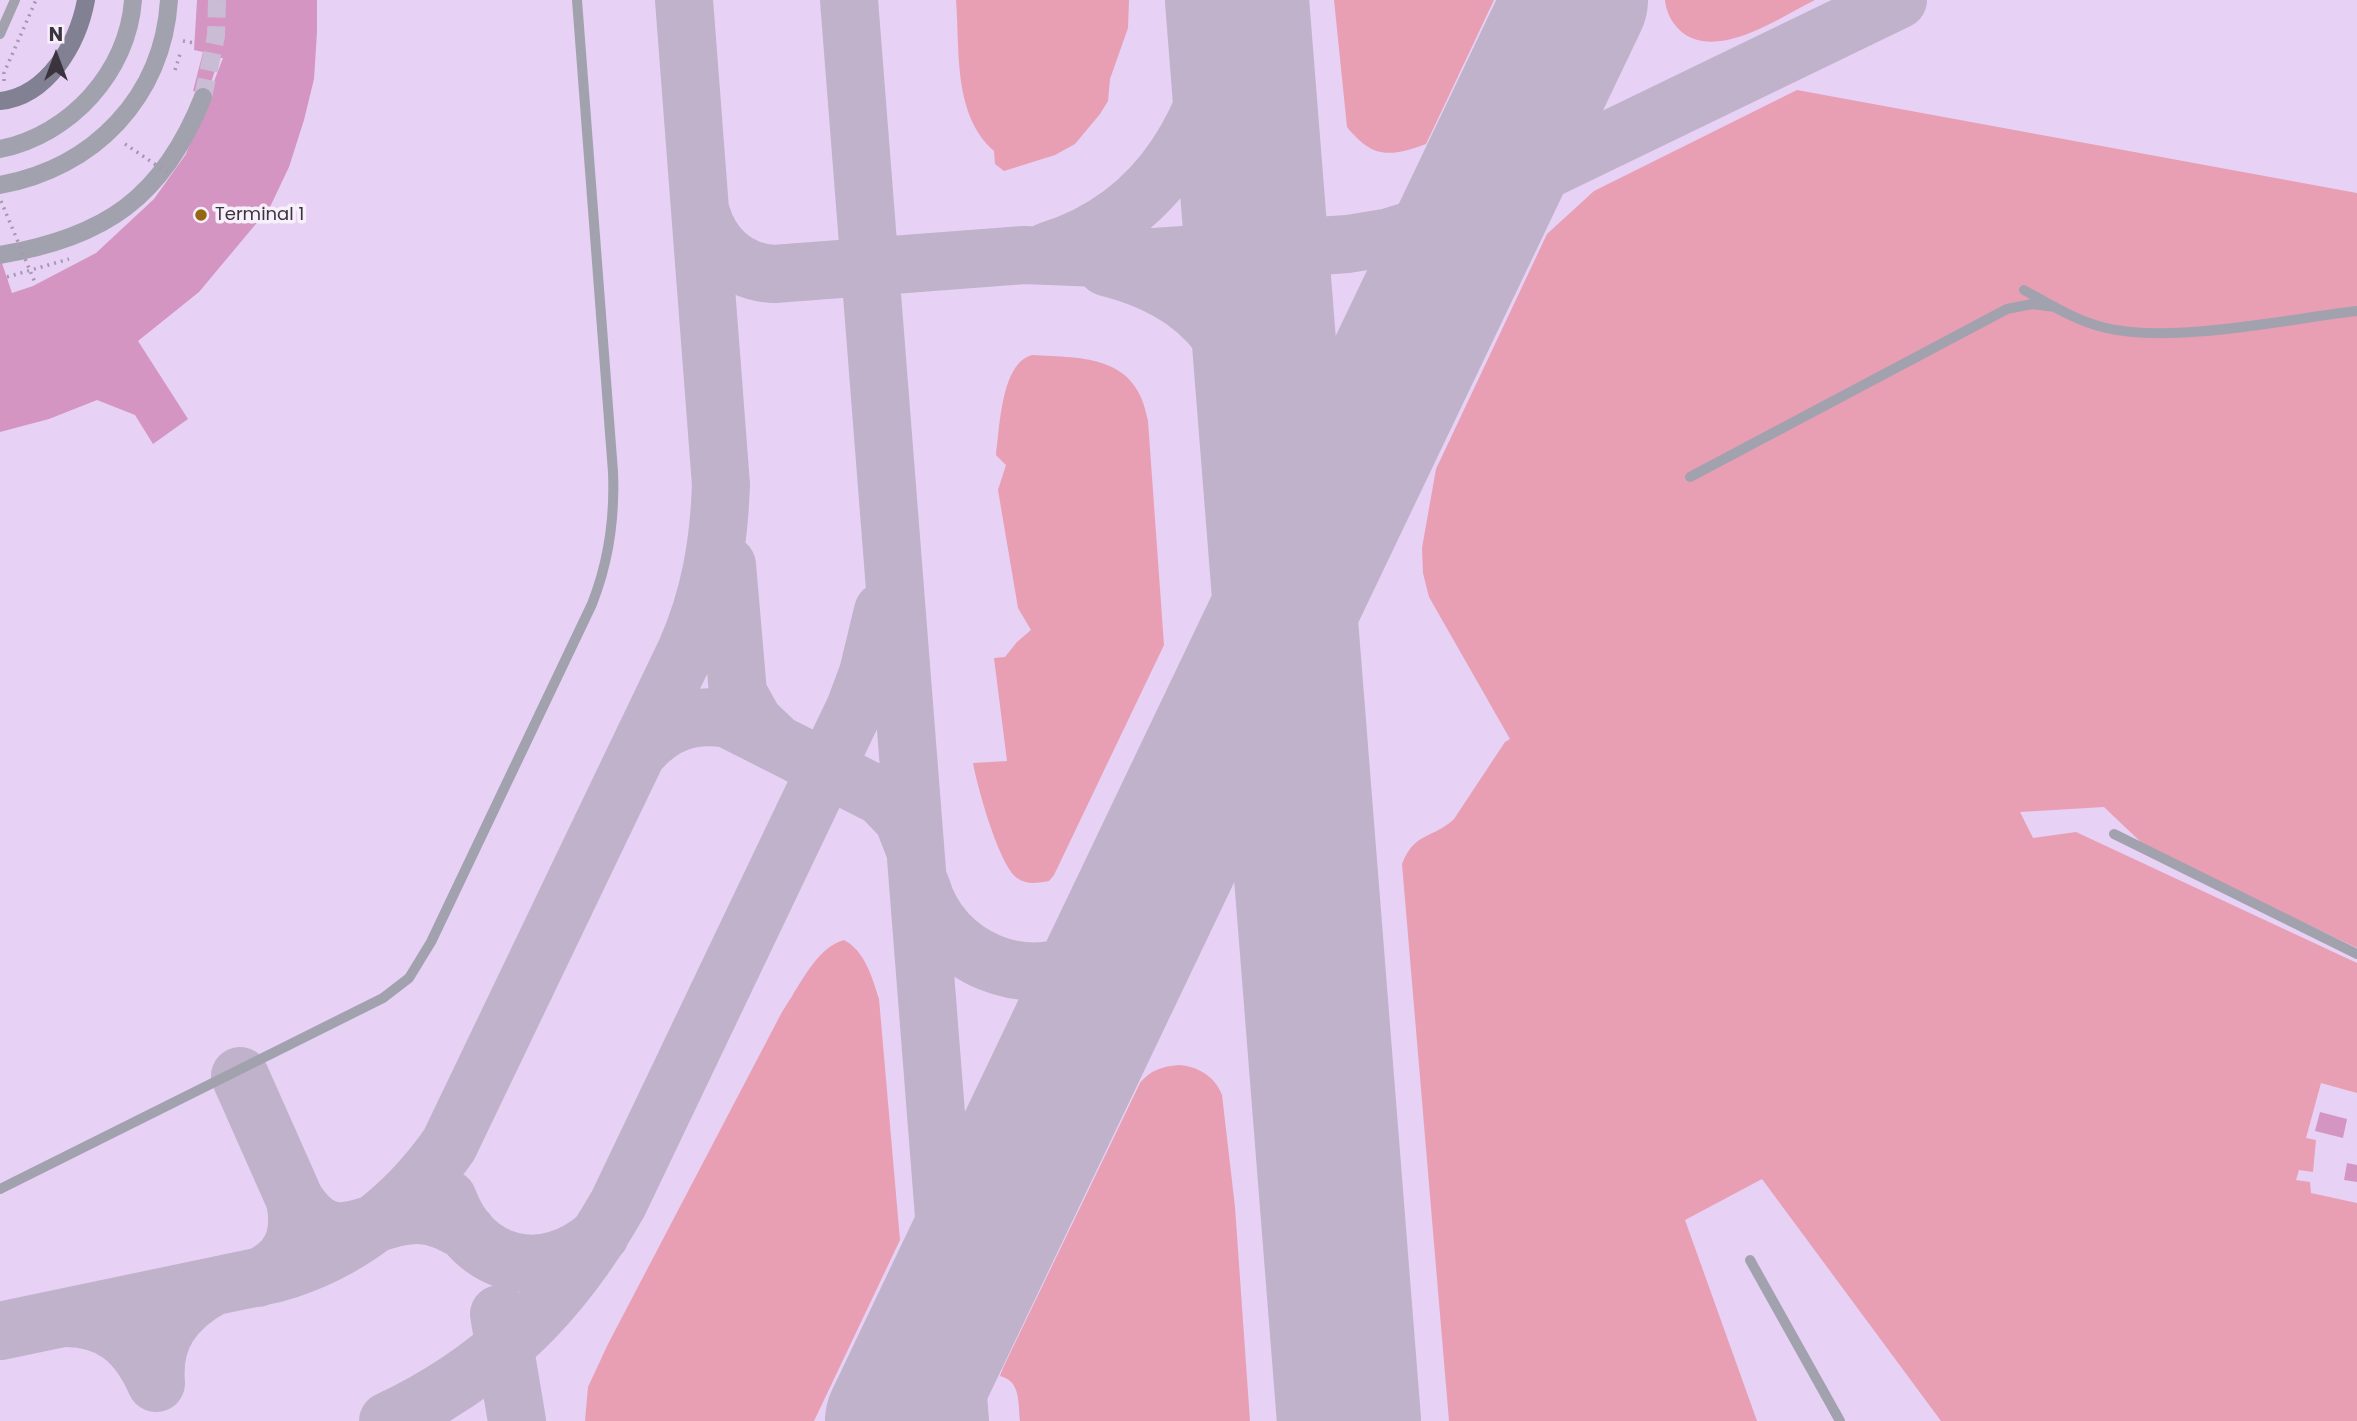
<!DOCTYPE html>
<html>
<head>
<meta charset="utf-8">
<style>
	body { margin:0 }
	#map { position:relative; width:2357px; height:1421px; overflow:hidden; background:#efdefb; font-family:Poppins,sans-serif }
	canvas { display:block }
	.north { position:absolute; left:21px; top:21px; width:70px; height:70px; -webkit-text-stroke:5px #f7f0fb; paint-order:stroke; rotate:0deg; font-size:19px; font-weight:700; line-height:28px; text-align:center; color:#3b343f }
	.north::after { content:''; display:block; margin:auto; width:24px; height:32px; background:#3b343f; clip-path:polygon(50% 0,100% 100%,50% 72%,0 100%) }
</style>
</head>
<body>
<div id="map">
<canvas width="2357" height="1421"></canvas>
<div class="north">N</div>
</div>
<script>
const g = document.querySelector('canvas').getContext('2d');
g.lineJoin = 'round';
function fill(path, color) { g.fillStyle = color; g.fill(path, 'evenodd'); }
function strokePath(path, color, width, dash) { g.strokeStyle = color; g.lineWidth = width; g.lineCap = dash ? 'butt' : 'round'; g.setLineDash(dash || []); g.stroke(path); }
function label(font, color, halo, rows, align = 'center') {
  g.font = font + ' Poppins,sans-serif'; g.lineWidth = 7; g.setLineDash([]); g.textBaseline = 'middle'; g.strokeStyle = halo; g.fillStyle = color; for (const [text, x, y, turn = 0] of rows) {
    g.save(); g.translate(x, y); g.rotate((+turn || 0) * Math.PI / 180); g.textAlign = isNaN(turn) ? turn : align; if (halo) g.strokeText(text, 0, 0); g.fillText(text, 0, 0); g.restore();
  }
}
fill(new Path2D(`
	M0 0H2357V1421H0Z`), '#e7d1f5');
fill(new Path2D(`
	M956 0H1129L1128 28 1110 79 1108 101 1100 114 1075 144 1055 155 1004 171 995 164 994 151C953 115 960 51 956 0Z
	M1334 0H1494L1426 144C1390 157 1373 159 1347 127Z
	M1665 0H1815C1780 17 1720 60 1683 33 1673 25 1666 13 1665 0Z
	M1797 90 2357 193V948L2146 847 2104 807 2020 812 2033 838 2076 832 2357 963V1093L2321 1083 2306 1138 2316 1140 2313 1172 2299 1170 2296 1180 2310 1182 2311 1193 2357 1203V1421H1941L1762 1179 1685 1220 1757 1421H1449L1402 864C1415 831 1433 839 1454 819L1505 742 1510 739 1429 597 1423 573 1422 548 1436 469 1547 234 1594 191Z
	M1032 355C1085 358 1137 355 1148 421L1164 645 1054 875 1049 881C1038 883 1026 885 1017 878 999 865 977 786 973 763L1007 761 994 658 1005 657 1017 642 1031 630 1018 608 998 490 1006 465 996 455C1000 428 1001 363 1032 355Z
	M844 940C865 951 872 977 879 999L900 1240 814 1421H585L588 1387 608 1344 782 1012C798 989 816 947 844 940Z
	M1178 1065C1197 1066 1215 1076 1222 1095L1235 1207 1250 1421H1020C1018 1403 1021 1381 1000 1376L1003 1368 1140 1083C1151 1070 1161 1067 1178 1065Z`), '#e89fb3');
strokePath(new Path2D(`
	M849 0 960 1421
	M701 213C711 248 737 272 774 274L1024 255 1124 259 1348 244 1390 237 1441 221 1898 0
	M1048 251C1165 215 1213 114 1233 0
	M1106 267C1234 299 1252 383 1277 498
	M727 565 738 693 754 722 773 740
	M639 751C663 723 692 713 728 719L882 797 903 819 915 850
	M921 886C941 958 1027 995 1093 955 1116 941 1131 918 1147 897
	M240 1076 295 1200
	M448 1199C473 1269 546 1284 600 1235
	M257 1278C292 1263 302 1236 295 1200 334 1260 368 1215 417 1215 436 1215 451 1223 467 1232
	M499 1314 517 1421
	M61 1318C109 1316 138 1341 156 1383 152 1338 174 1308 212 1287
	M0 1331 277 1273C350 1252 406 1206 449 1145L686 651C710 597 719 543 721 485L684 0
	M388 1421C492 1372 561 1304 618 1204L855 708 868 673 883 611`), '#c0b2ca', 58);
strokePath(new Path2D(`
	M1237 0 1349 1421
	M897 1421 1576 0`), '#c0b2ca', 144);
fill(new Path2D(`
	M197 0H317V32L314 79 304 120 289 167 270 207 199 292 138 341 188 419 153 444 135 415 97 400 49 419 0 432V257L12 293 33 286 96 253 154 199 186 154 223 58H219L207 95 193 91 203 52 194 50Z
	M2320 1112 2347 1119 2343 1138 2315 1131Z
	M2347 1163 2357 1165V1182L2344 1180Z`), '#d595c3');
strokePath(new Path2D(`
	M203 97 216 36 217 0`), '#cbbcd5', 18, [18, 9]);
strokePath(new Path2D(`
	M183 41 195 43
	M175 70 181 51
	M4 81V73L36 0
	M7 277 69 259`), '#a598ae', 3.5, [2, 5]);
strokePath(new Path2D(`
	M0 34 15 0
	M2024 290C2051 305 2076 321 2106 328 2173 344 2287 319 2357 311
	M1690 477 2007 309 2032 304 2055 307
	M2114 834 2357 954
	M0 1189 383 998 409 978 431 942 592 604C609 561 615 519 613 472L577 0
	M1750 1260 1840 1421`), '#a2a2af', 10);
strokePath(new Path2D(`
	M0 149C70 135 128 72 133 0
	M0 185C94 168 163 97 169 0
	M0 255C105 237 163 198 203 97`), '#a2a2af', 18);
strokePath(new Path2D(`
	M0 101C48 96 78 43 86 0`), '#828194', 18);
strokePath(new Path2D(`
	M125 144 171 175
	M1 201 36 285`), '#a598ae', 3.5, [2, 5]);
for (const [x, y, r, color] of [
	[201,215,7,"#956715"]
]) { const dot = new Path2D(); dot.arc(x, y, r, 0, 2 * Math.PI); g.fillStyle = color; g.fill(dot); strokePath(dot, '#f7f0fb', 2.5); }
label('18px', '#3b343f', '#f7f0fb', [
	["Terminal 1",215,215]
], 'left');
</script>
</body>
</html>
